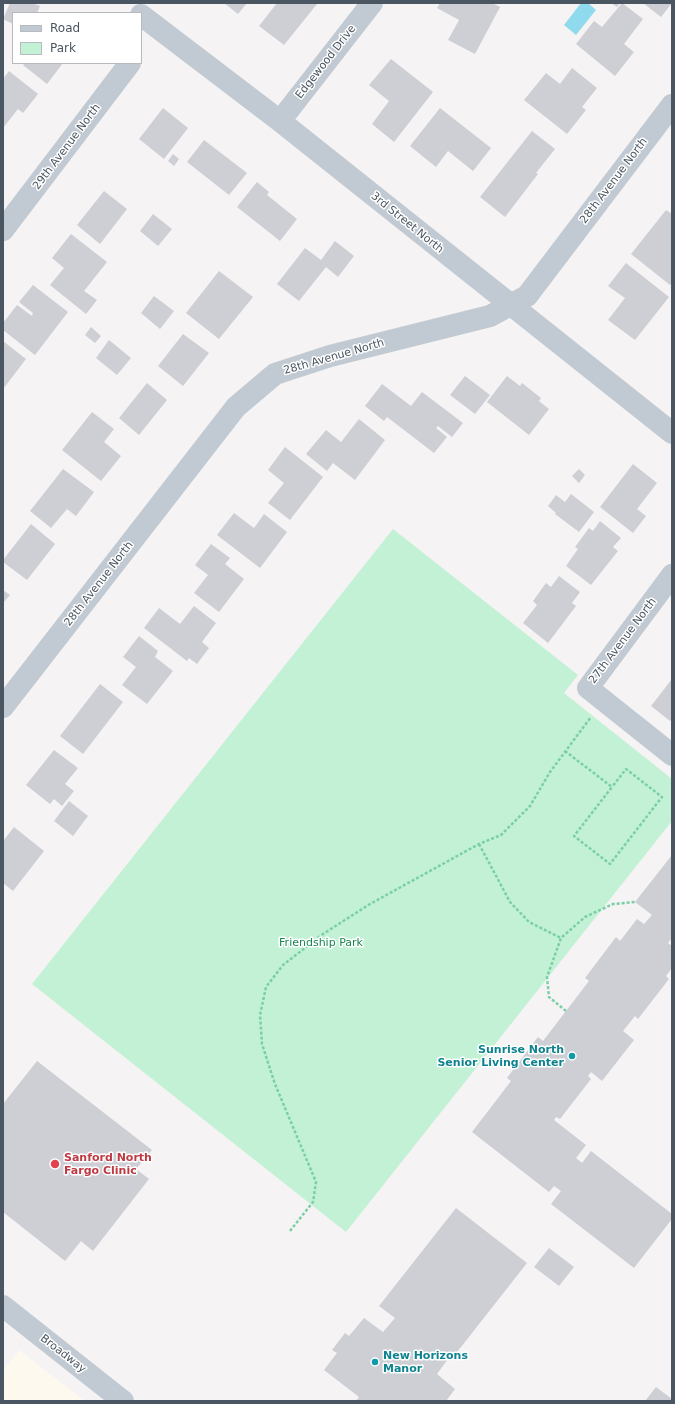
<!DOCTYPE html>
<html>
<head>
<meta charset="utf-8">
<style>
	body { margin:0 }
	#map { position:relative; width:675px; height:1404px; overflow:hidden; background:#f5f3f3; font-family:"DejaVu Sans",sans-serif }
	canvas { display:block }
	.frame { position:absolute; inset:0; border:4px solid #4a5661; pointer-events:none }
	.legend { position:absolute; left:12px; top:12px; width:130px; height:52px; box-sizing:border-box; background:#fff; border:1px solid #b7bbc0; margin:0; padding:5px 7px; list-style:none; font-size:12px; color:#4a5661 }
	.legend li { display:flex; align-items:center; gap:8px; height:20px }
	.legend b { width:20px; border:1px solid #b7bbc0 }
</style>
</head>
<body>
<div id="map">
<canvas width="675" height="1404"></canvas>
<div class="frame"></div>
<ul class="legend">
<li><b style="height:5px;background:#c1cad2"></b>Road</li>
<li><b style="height:11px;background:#c3f1d5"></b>Park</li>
</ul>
</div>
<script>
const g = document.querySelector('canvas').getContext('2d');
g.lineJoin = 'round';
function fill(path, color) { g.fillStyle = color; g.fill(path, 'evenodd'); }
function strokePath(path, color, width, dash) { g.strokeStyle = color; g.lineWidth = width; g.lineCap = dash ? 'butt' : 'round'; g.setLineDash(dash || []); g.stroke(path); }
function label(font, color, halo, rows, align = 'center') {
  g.font = font + ' "DejaVu Sans",sans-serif'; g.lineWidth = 3; g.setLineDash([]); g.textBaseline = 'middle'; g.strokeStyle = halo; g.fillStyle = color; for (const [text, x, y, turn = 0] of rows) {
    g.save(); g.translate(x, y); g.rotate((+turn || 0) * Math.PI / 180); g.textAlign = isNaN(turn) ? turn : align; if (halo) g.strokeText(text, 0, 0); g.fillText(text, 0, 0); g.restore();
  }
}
fill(new Path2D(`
	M19 1350 85 1401H3V1371Z`), '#fdf9ef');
fill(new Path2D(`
	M393 529 578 675 564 693 672 779V821L346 1232 32 984Z`), '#c3f1d5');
fill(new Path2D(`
	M581 3H588L596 10 576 35 564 25Z`), '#90daee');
fill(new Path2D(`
	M10 3H32L40 6 37 13H13V24L3 19Z
	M224 3H247L238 14Z
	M277 3 317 4 284 45 259 26Z
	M440 3H492L500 7 475 54 448 40 459 20 437 8Z
	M611 3H620L617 7Z
	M622 3 643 19 624 44 634 52 615 76 576 44 594 21 602 27Z
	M643 3H672L661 17Z
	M391 59 433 92 394 142 372 124 389 101 369 85Z
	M25 63H63L47 84 23 65Z
	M572 68 597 88 582 107 586 110 567 134 524 100 546 73 560 84Z
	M9 71 38 94 23 113 18 109 3 128V79Z
	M163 108 188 128 164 159 139 139Z
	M440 108 491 148 473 171 448 151 436 167 410 146Z
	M532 131 555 149 536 173 538 174 505 217 480 197Z
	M204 140 247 173 229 195 187 162Z
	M173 154 179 159 174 166 168 161Z
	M257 182 269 192 267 195 297 219 280 241 237 207Z
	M104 191 127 209 100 244 77 225Z
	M666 210 672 214V282L670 285 631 254Z
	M153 214 172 229 158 246 140 231Z
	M71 234 107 262 84 291 97 300 86 314 50 285 64 268 52 258Z
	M335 241 354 256 338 277 326 267 299 301 277 284 305 248 321 260Z
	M626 263 669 297 635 340 608 320 625 298 608 286Z
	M219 271 253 297 219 339 186 313Z
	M33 285 68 312 35 355 3 330V323L17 305 32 316 33 313 19 302Z
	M154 296 174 311 160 329 141 313Z
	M91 327 101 336 95 343 85 335Z
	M183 334 209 353 183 386 158 366Z
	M109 340 131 358 117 375 96 358Z
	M3 341 26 359 3 389Z
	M465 376 490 395 475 414 450 395Z
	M507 376 520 386 522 383 541 398 539 401 549 409 529 435 487 402Z
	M147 383 167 400 139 435 119 418Z
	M382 384 411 406 422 392 463 423 452 437 438 426 436 428 447 437 434 453 387 417 384 421 365 406Z
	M92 412 114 429 104 442 121 456 101 481 62 450Z
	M359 419 385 440 355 480 333 463 327 471 306 454 326 430 341 442Z
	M285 447 323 477 290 520 268 503 284 483 268 470Z
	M633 464 657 483 637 509 646 516 633 533 600 507Z
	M63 469 94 492 76 516 67 509 51 528 30 511Z
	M579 469 585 475 579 483 572 476Z
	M571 494 594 512 579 532 555 514 556 513 548 506 556 495 565 502Z
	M234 513 254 528 264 514 287 532 260 568 217 535Z
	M600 521 621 538 613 547 618 551 591 585 566 566 578 549 575 547 589 528 593 531Z
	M31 524 55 544 27 580 3 562V560Z
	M211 544 230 558 225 564 244 579 219 612 194 593 208 575 195 565Z
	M559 576 580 592 572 603 576 606 548 643 523 623 537 605 533 601 546 583 551 587Z
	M3 590 10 595 3 603Z
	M194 606 216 623 202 642 209 648 197 664 189 658 187 661 144 628 159 608 180 624Z
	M139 636 158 651 155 657 173 671 147 704 122 685 136 667 123 657Z
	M672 679V719L670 721 651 706Z
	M100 684 123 702 83 754 60 736Z
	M54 750 78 768 65 784 74 791 62 806 54 799 50 804 26 785Z
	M69 801 88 816 73 836 54 821Z
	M14 827 44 851 13 891 3 883V841Z
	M672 855V938L668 943 672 946V968L666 976 669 979 638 1019 635 1016 623 1031 634 1040 602 1081 591 1072 588 1076 591 1079 560 1119 556 1117 554 1120 586 1145 576 1158 582 1163 591 1151 672 1214V1219L634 1268 551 1204 561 1191 554 1186 549 1192 472 1132 511 1081 507 1078 538 1037 543 1041 589 981 585 978 616 937 620 941 637 919 644 924 652 915 635 902Z
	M37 1061 152 1150 136 1169 149 1179 93 1251 81 1241 65 1261 3 1212V1104Z
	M456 1208 527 1263 450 1361 448 1359 437 1374 455 1389 446 1401H356L359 1397 324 1370 337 1353 332 1350 345 1333 349 1336 364 1318 383 1332 395 1318 379 1306Z
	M549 1248 574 1267 559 1286 534 1267Z
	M656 1387 672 1399V1401H645Z`), '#cdcfd5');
strokePath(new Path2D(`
	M565 751 612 787 574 836 610 864 662 797 626 769 612 787
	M479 844 510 902 529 922 561 938
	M566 1011 549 997 547 977 561 938 585 917 613 904 635 902
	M290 1231 313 1202 316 1182 275 1084 262 1044 260 1015 266 987 283 965 323 934 370 904 479 844 501 835 530 806 550 772 591 717`), '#7ad0a6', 2.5, [3, 2]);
strokePath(new Path2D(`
	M141 15 280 121 672 433
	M280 121 372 3
	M3 230 130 63
	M672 575 588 688 672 755
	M3 707 236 407 275 374 330 356 490 316 527 296 672 105
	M3 1306 123 1401`), '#c1cad2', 22);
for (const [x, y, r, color] of [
	[572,1056,4,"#0f9aa8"],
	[55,1164,5,"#e0444e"],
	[375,1362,4,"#0f9aa8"]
]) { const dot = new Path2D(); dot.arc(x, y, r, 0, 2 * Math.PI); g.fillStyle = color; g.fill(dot); strokePath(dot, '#fff', 1.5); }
label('11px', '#4a5661', '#fff', [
	["Edgewood Drive",326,62,-52],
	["29th Avenue North",67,147,-53],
	["28th Avenue North",614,181,-53],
	["3rd Street North",407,223,39],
	["28th Avenue North",334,357,-16],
	["28th Avenue North",99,584,-52],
	["27th Avenue North",623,641,-53],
	["Broadway",63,1354,38]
]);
label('11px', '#17864f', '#fff', [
	["Friendship Park",321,943]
]);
label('bold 11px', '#0d838f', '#fff', [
	["Sunrise North",564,1050],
	["Senior Living Center",564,1063],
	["New Horizons",383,1356,"left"],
	["Manor",383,1369,"left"]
], 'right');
label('bold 11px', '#be3a42', '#fff', [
	["Sanford North",64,1158],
	["Fargo Clinic",64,1171]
], 'left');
</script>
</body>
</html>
